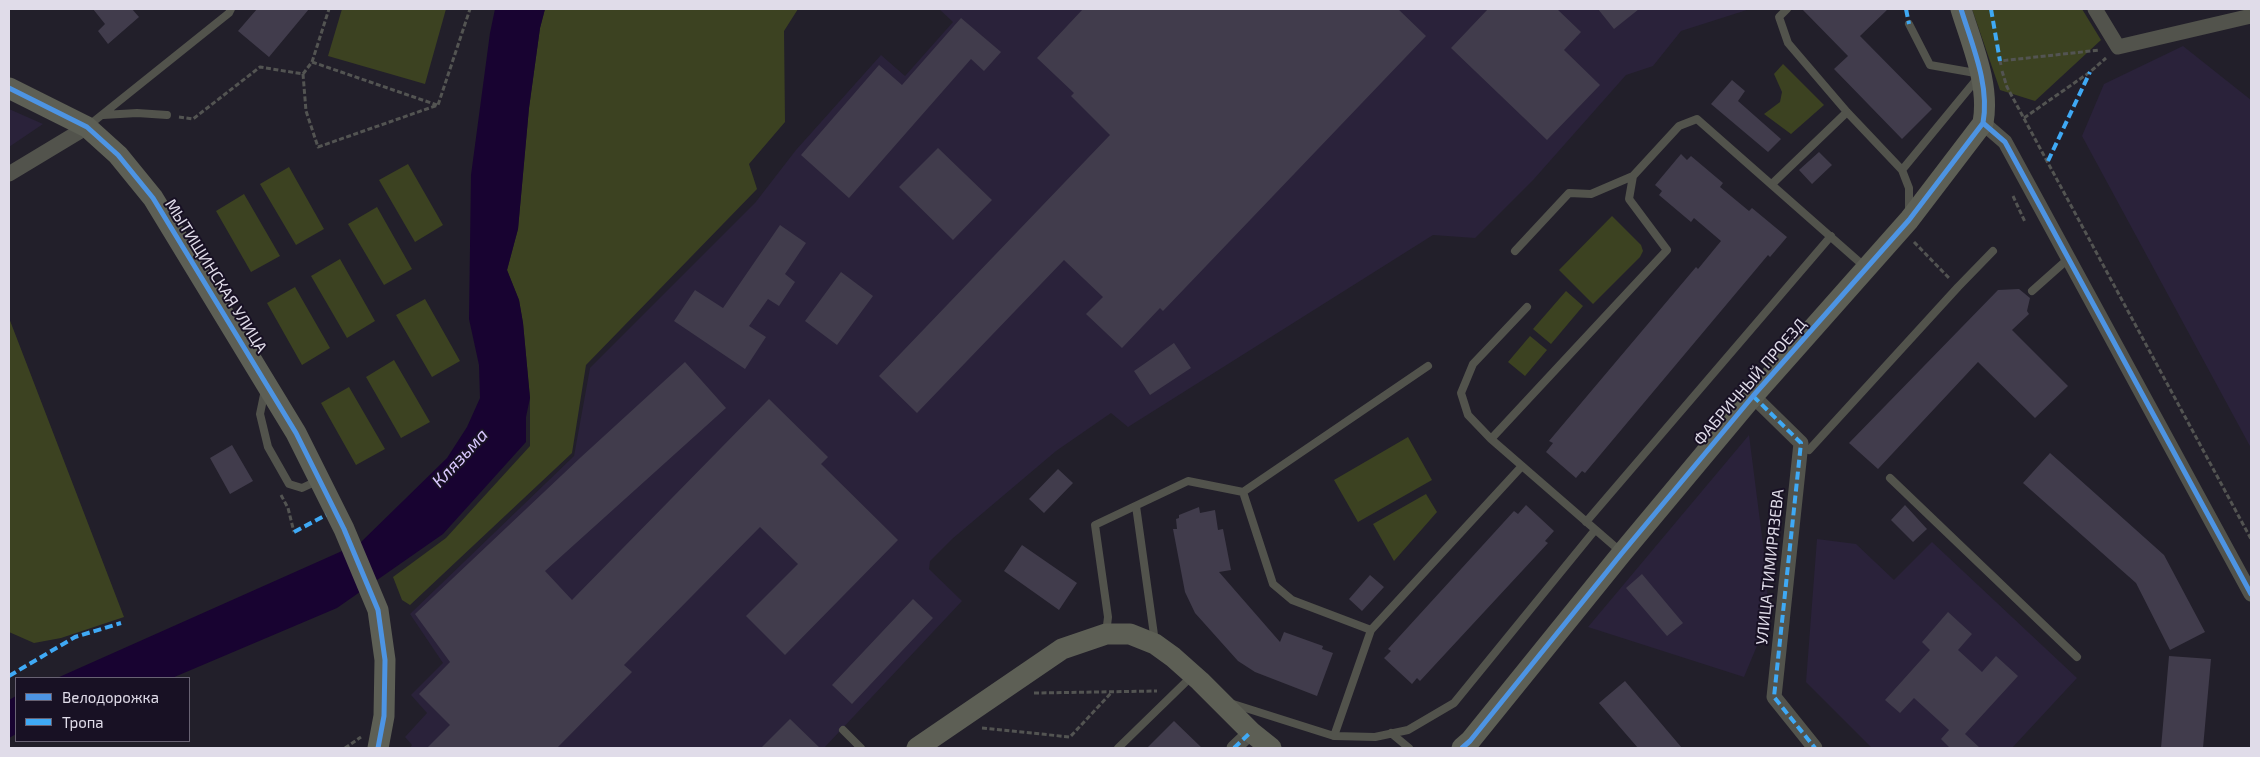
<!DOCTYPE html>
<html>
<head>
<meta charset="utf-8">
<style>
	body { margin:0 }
	#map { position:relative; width:2260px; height:757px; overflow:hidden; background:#221f2a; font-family:"Exo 2",sans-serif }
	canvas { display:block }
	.frame { position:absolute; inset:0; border:10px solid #e0dce9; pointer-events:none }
	.legend { position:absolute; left:15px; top:677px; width:175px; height:65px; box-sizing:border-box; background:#181124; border:1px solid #686273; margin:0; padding:6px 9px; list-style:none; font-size:15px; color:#e0dce9 }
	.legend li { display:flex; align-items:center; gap:10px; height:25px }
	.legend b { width:25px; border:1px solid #686273 }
</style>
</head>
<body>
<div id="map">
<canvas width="2260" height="757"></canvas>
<div class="frame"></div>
<ul class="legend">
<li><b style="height:6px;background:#4d94e3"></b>Велодорожка</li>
<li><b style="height:6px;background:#3fa9f5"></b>Тропа</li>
</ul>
</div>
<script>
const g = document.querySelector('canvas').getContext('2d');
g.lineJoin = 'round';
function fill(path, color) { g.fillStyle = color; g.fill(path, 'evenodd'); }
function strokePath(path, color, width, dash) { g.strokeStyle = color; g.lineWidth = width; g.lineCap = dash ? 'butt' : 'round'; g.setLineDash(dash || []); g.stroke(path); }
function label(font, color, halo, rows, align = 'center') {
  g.font = font + ' "Exo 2",sans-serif'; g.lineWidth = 4; g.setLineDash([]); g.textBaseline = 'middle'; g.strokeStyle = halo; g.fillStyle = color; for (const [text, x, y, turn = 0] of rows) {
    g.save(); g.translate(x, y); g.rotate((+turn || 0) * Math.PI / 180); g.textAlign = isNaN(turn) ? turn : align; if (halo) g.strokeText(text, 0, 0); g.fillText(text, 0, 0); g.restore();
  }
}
fill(new Path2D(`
	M939 9H1750L1681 31 1653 66 1626 75 1534 179 1475 238 1433 235 1128 427 1111 413 1056 451 952 539 930 561 929 569 962 601 824 748H410L412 745 405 737 427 713 411 695 443 663 410 614 574 456 590 368 755 203 796 150 881 55 905 76 953 22Z
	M2183 46 2251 100V448L2082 136 2104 84Z
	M9 109 43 124 9 147Z
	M1749 435 1765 560 1769 617 1744 677 1588 627Z
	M1817 539 1856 544 1894 580 1932 542 2077 678 2012 748H1872L1806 682Z`), '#2a223a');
fill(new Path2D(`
	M342 9H446L425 84 328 56Z
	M545 9H798L784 31 785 122 749 164 757 189 586 365 572 453 410 605 402 600 393 577 446 538 530 446V398L523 323 519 300 507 270 518 229 529 108 540 28Z
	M1972 9H2082L2101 40 2035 101 2000 90Z
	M1783 64 1824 105 1791 134 1764 114 1780 102 1782 92 1774 74Z
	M408 164 443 225 415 242 379 180Z
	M289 167 324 229 296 245 260 184Z
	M244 194 280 256 251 272 216 211Z
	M377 207 412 269 384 285 348 224Z
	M1612 216 1641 245 1643 251 1640 257 1593 304 1559 270Z
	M340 259 375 321 347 338 311 276Z
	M295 287 330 348 302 365 267 303Z
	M1566 291 1583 306 1551 344 1533 329Z
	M425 299 460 361 432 377 396 315Z
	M9 318 124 617 61 638 34 643 9 632Z
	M1530 336 1547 350 1525 376 1508 362Z
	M394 360 430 422 401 438 366 377Z
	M349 387 385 449 356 465 321 403Z
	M1408 437 1432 480 1358 522 1334 480Z
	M1426 494 1437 512 1394 561 1373 524Z`), '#3c4221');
fill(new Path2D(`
	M495 9H545L540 28 529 108 518 229 507 270 519 300 523 323 530 398 526 417V442L443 534 337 608 172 678H57L360 543 447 458 467 427 480 398 479 365 469 319 471 175 490 33Z
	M16 696V734L9 738V700Z`), '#180331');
fill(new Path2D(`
	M93 9H132L139 17 108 44 98 31 105 24Z
	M257 9H309L269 57 238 31Z
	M1083 9H1398L1426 36 1163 311 1160 308 1122 348 1086 314 1103 297 1064 260 917 413 879 376 1110 135 1071 96 1074 93 1037 58Z
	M1488 9H1557L1581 32 1564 50 1600 85 1547 140 1451 48Z
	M1598 9H1639L1614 29Z
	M1802 9H1888L1860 36 1932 109 1902 139 1834 69 1848 56Z
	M961 18 1001 52 984 71 971 59 849 198 801 155 879 65 902 85Z
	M1732 80 1745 91 1738 101 1781 139 1768 152 1711 104Z
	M938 148 992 200 953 240 899 187Z
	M1819 152 1832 165 1812 184 1799 170Z
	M1681 154 1687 160 1691 156 1723 183 1720 187 1749 211 1752 208 1787 237 1770 257 1768 255 1585 473 1582 471 1576 478 1546 452 1553 443 1549 441 1696 267 1698 269 1721 241 1694 218 1691 222 1659 195 1662 191 1655 185Z
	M780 225 806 243 785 274 795 282 779 306 768 299 749 326 766 337 745 369 674 321 695 290 723 308Z
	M841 272 873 296 837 345 805 321Z
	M2019 289 2030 298 2027 311 2029 314 2012 330 2068 386 2035 418 1978 362 1878 469 1849 443 1998 290Z
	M1174 343 1191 368 1150 395 1134 371Z
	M685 362 726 408 545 571 572 600 769 399 828 457 821 464 898 540 785 655 746 616 798 564 760 527 624 665 632 672 557 748H427L450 725 419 694 450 662 415 614 580 458Z
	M232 445 253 481 230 494 210 458Z
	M2050 453 2164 555 2205 632 2170 650 2136 583 2023 483Z
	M1058 469 1073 483 1044 513 1029 499Z
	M1526 505 1554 531 1545 541 1548 543 1420 681 1417 678 1412 684 1384 658 1391 651 1388 649 1514 511 1518 514Z
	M1905 505 1927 529 1913 542 1891 520Z
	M1199 507 1200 513 1215 510 1218 530 1223 529 1231 570 1219 572 1280 642 1284 632 1323 646 1322 649 1333 653 1317 696 1255 672 1238 661 1195 613 1185 592 1173 529H1177L1176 519 1179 518V515Z
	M1022 545 1077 583 1059 610 1004 571Z
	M1642 574 1683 623 1667 636 1626 588Z
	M1370 575 1384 587 1362 611 1349 599Z
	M913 599 933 618 852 704 832 685Z
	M1948 612 1972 634 1958 650 1982 672 1996 656 2018 676 1965 734 1980 748H1950L1941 739 1949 730 1914 698 1900 713 1885 700 1930 650 1922 642Z
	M2169 656 2211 659 2203 748H2161Z
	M1625 681 1682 748H1638L1599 703Z
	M790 719 820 748H761Z
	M1174 721 1202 748H1147Z`), '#413c4c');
strokePath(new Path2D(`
	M312 62 329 9
	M2001 65 2000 61 2100 50
	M2002 71 2007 87 2251 539
	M303 74 312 62 437 105
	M179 117 193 119 260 67 303 74 306 111 318 147 438 105 470 9
	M2024 118 2090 72 2106 58
	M2013 196 2025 222
	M1914 242 1949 278
	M281 495 288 508 294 532
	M1034 693 1157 691
	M982 728 1070 737 1112 692
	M345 748 361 737`), '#535452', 3, [5, 2.5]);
strokePath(new Path2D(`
	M1787 9 1779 17 1788 43 1847 112 1902 170
	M1909 24 1930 65 1981 74 1902 170 1909 188V211
	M103 115 137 113 167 115
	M88 126 229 13 231 9
	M1772 184 1847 112
	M1515 251 1569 193 1591 194 1633 176
	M2032 291 2068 259
	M265 390 260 414 268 447 289 484 302 488 319 480
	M1491 439 1468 415 1461 393 1473 364 1527 307
	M1809 450 1958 287 1993 251
	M1890 478 2077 657
	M1243 492 1273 584 1292 600 1371 630
	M1136 506 1155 642
	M1586 522 1831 236
	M1620 551 1491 439 1667 250 1629 199 1633 176 1679 126 1697 119 1865 267
	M1106 634 1108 617 1095 525 1188 481 1243 492 1428 366
	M1233 704 1334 736 1371 630 1522 466
	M843 730 861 748
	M1391 733 1409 748
	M1334 736 1375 737 1408 730 1454 703 1595 530
	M1118 748 1192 676`), '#52534c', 8);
strokePath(new Path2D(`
	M2095 9 2118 47 2251 16
	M1983 123 2005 142 2251 594
	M9 174 87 127
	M1753 396 1801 443 1774 697 1815 748
	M1234 748 1251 732`), '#52534c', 15);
strokePath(new Path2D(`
	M9 88 87 127 118 155 153 198 296 433 344 529 378 610 385 660 384 716 378 748
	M917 748 1062 649 1106 634H1130L1155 644 1173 657 1200 681 1251 732 1271 748
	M1462 748 1470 741 1622 553 1753 396 1909 220 1983 123C1990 85 1972 45 1961 9`), '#5d5f55', 21);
strokePath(new Path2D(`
	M1906 9 1909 24
	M1991 9 2000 61
	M2048 161 2090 72
	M1753 396 1801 443 1774 697 1815 748
	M294 532 326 515
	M9 676 75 637 121 623
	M1234 748 1251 732`), '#3fa9f5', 4, [8, 4]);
strokePath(new Path2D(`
	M9 88 87 127 118 155 153 198 296 433 344 529 378 610 385 660 384 716 378 748
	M1983 123 2005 142 2251 594
	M1462 748 1470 741 1622 553 1753 396 1909 220 1983 123C1990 85 1972 45 1961 9`), '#4d94e3', 5);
label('16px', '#e0dce9', '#181124', [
	["МЫТИЩИНСКАЯ УЛИЦА",216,276,58],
	["ФАБРИЧНЫЙ ПРОЕЗД",1750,382,-49],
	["УЛИЦА ТИМИРЯЗЕВА",1770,567,-84]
]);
label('italic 18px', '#d9c8fe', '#181124', [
	["Клязьма",460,458,-47]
]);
</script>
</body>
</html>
